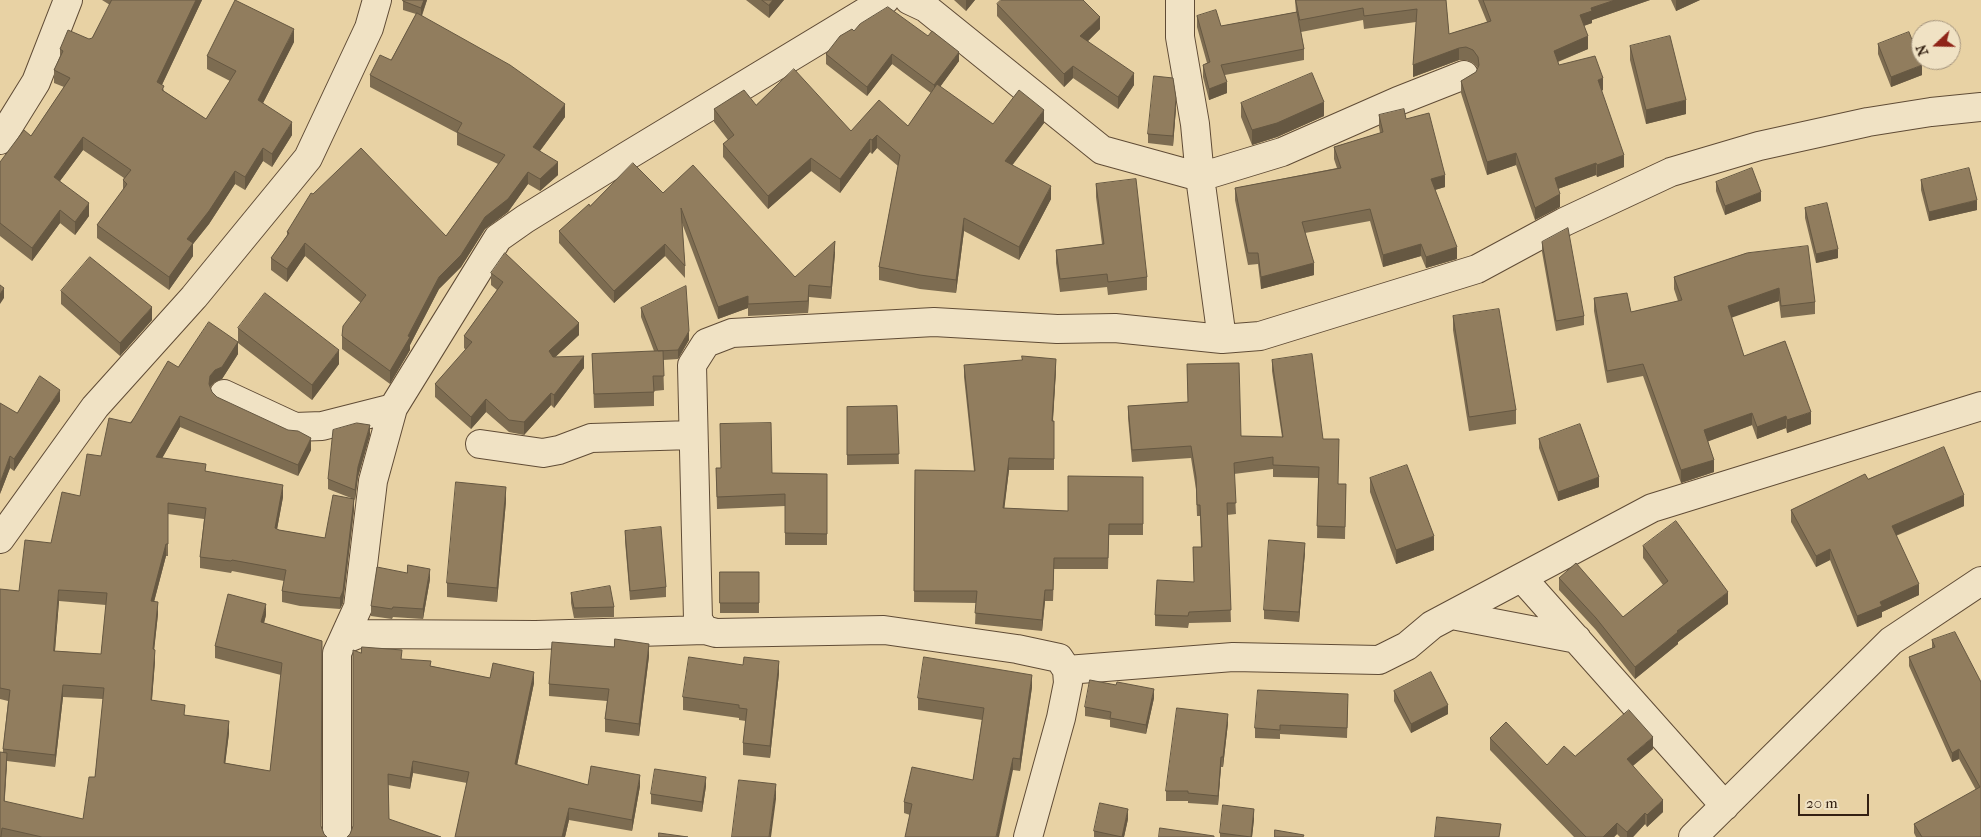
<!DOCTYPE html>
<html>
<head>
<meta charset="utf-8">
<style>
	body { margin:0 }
	#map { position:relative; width:1981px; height:837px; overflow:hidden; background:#e8d2a4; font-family:"IM FELL French Canon",serif }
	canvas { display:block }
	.north { position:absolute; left:1911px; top:20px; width:50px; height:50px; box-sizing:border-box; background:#f0e2c4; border:1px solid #a4947d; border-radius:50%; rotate:249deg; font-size:14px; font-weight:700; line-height:20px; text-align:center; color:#332012 }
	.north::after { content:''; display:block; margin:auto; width:18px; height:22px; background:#8f2418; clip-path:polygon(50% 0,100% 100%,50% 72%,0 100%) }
	.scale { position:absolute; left:1798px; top:794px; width:71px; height:22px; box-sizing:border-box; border:2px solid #332012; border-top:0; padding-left:6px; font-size:15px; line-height:18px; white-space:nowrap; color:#332012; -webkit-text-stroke:4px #f0e2c4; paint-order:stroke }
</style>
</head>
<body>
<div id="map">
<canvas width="1981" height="837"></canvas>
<div class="north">N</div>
<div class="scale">20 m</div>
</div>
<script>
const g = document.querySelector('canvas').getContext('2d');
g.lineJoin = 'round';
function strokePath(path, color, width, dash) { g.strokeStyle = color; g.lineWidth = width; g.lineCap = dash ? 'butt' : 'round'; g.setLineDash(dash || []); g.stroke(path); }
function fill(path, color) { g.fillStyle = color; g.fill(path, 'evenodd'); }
const street = new Path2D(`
	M909 0 926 8 1102 150 1200 177 1195 124 1180 37V0
	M0 140 36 82 68 0
	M1222 339 1200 177 1282 152 1398 101 1464 75
	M224 394 295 427 322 426 393 408
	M480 444 543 453 559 450 591 438 693 435
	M0 539 95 407 194 297 308 158 369 28 377 0
	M1522 578 1725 806
	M1452 615 1577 639
	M343 640 358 607 373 481 393 408 498 238 525 219 627 156 885 0
	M1067 670 1233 657 1379 660 1407 646 1432 625 1652 508 1981 406
	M337 837V653L343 640 358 634 536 635 705 630
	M1028 837 1061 718 1068 683 1067 670 1059 658 1017 649 884 630 716 633 705 630 698 620 692 365 706 343 732 333 934 322 1057 329 1115 328 1222 339 1260 336 1477 269 1564 222 1671 172 1759 146 1868 122 1931 112 1981 107
	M1693 837 1891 641 1981 581`);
strokePath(street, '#604c36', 30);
strokePath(street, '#f0e2c4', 28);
fill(new Path2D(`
	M102 0H202L162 85 164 91 206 119 230 81 207 69V56L294 42 263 103 292 135 272 167 263 161 245 190 235 184 209 224 193 244V256L169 290 97 238V225L123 190V180L124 178 83 150 60 181 89 216 75 235 60 223 32 261 0 236V162L31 136 64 87 54 83V70L60 56V49L92 38 110 5Z
	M427 0 422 16 565 117 540 151 558 175 540 191 528 184 508 212 485 229 461 267 439 289 410 345V350L390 384 342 349V336L361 303 305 256 287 282 271 270V258L287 235V232L313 194 446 236 498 164 457 145V133L370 87V75L391 60 416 14 403 10V1Z
	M746 0H784L769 18Z
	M954 0H975L966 11Z
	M1295 0H1446L1449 34 1487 22 1478 0H1650L1592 20V23L1584 26 1588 49 1558 62 1559 65 1603 90 1601 91 1624 167 1597 177 1596 175 1558 189 1560 207 1535 220 1516 165 1487 175 1461 93V81L1476 72 1478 68 1473 63 1466 60H1459L1413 77 1416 22 1364 29 1363 20 1301 32 1304 49V60L1225 75 1227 93 1209 100 1203 77V65L1207 63 1197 27V16L1221 26 1296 12Z
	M1671 0H1700L1676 11Z
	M997 4 1100 29 1088 41 1134 85 1118 109 1073 78 1064 87 997 16Z
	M854 31 959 61 940 87 993 124 1044 123 1012 165 1051 199 1019 260 964 231 956 293 920 289 879 280V267L898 166 877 148 872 154 870 152 840 193 811 171 768 209 723 157V144L728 140 714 122V109L756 105 851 131 908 126 931 93 892 64 867 96 826 64V54Z
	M1878 44 1922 75 1891 87 1878 54Z
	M1630 46 1686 114 1646 124 1630 60Z
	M1241 103 1324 116 1277 137 1252 145 1241 117Z
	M1176 108 1173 146 1148 143V134Z
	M1379 115 1406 119 1445 187 1435 190 1457 259 1426 268 1421 256 1383 267 1370 221 1305 233 1314 275 1261 289 1258 264 1248 265 1235 200V188L1337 168 1334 159V147L1380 133 1379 127Z
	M1921 180 1977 210 1929 221 1921 190Z
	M1716 182 1761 201 1725 215 1716 191Z
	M1096 184 1147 277V290L1108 295 1107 287 1060 292 1056 263V250L1102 244 1096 197Z
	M663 193 795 277 835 253 831 299 809 297 808 313 748 316V308L718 319 682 223 685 266V278L665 256 614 303 559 243V231L590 206Z
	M1805 208 1838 258 1816 263 1805 218Z
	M1542 242 1584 316V325L1556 331 1542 252Z
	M1747 253 1815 302V314L1781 318 1779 301 1731 317 1744 356 1811 424 1787 433 1786 428 1757 439 1752 425 1708 441 1714 472 1681 483 1643 376 1607 383 1594 311V298L1631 312 1678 301 1674 289V277Z
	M491 273 579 335 555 357 584 368 554 408 551 405 524 435 509 432 486 412 471 429 435 397V384L466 350 464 348V336L497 290 491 285Z
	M61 291 152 320 120 356 61 304Z
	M641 308 689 340 678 359 663 360 664 390 654 391V406L594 408 592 354 654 351 641 317Z
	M1453 316 1516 410V424L1469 431 1453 330Z
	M238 328 339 364 312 400 238 343V354L222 379 215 382 210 387 212 392 217 397 311 450 298 476 180 427 162 458 206 471 283 497 277 529 279 530 325 538 351 498 328 489V479L370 435 358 477 355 500 354 499V510L343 603 340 609 300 606 282 602V591L284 581 232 571 231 573 200 568V557L204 519 168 514V556H166L154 602 158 614 154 649 155 661 152 700 185 715 229 733 225 763 270 771 281 675 215 658V646L266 615 264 623 322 641 321 826 324 834 327 837H0L3 749 8 701 0 699V589L19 591 51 543 80 496 101 456 178 367 238 342ZM59 601 106 605 101 654 55 651ZM63 697 103 699 95 777 83 819 4 802 7 761 55 767Z
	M1272 360 1323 439 1338 484H1346L1345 539 1317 538 1318 478 1273 477V469L1234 474 1236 514 1227 515 1231 622 1189 623 1188 628 1155 626V615L1194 582 1193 547H1201L1200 516H1197L1196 489 1191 458 1132 462 1128 418V406L1188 402 1187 364 1241 436 1282 437 1272 371Z
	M964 365 1056 370 1053 421H1054V470H1009L1004 508 1068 511 1143 477V535H1109L1108 569H1054L1053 601H1045L1042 631 975 624 976 603 914 602 915 470 974 471 964 377Z
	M60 401 14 471 10 468 0 494 17 413Z
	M897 406 899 464 847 465V407Z
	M1539 439 1599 487 1558 501 1539 448Z
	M716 468 772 473 827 474V545H785V506L717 509Z
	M1370 478 1434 550 1396 564 1370 492Z
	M1868 479 1964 506 1896 536 1919 595 1882 612V617L1857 627 1830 560 1816 567 1791 522V510Z
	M506 501 497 602 447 597V583Z
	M625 531 666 587V597L630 600 625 541Z
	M1643 546 1728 604 1678 642V644L1635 679 1596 630 1559 590V578L1623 617 1663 585 1643 558Z
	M1305 552 1299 622 1264 619V610Z
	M720 572H759V613H720Z
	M430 579 423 619 393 617 392 619 371 616V606Z
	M571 593 614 607V617L574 618 571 603Z
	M1932 640 1981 682V837H1916L1914 833V824L1976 790 1959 759 1952 762 1909 666V657L1932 648Z
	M361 653 402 659 431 666 490 678 534 683 517 765 588 785 640 786 632 831 569 820 565 837H455L467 783 413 773 410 789 388 785 389 819 350 834 353 826Z
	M649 656 639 736 605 732V719L607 701 549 696V684Z
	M779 673 770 758 743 755V743L746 721 739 720V718L683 710V697Z
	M1032 687 1020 771 1013 770 910 815 904 813V802L973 780 982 720 918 710V698Z
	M1394 691 1448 714 1411 733 1394 701Z
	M1154 698 1146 734 1110 727V720L1085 716V707Z
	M1348 704 1347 738 1280 734V739L1255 738V728Z
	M1228 723 1223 767H1221L1218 805 1188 803V801H1166V791Z
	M1490 738 1547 765 1575 756 1653 749 1632 766 1663 812 1647 827 1645 824 1633 837H1620L1617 834 1614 837H1574L1490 750Z
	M706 786 702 812 651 804V794Z
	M1128 819 1124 837H1094V831Z
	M1254 819 1252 837H1220V833Z`), '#7d6c51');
fill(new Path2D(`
	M196 0H202L157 95V82Z
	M424 0H427L421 17V8Z
	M773 0H784L769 18V5Z
	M966 0H975L966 11Z
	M1615 0H1650L1592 20V23L1580 27V15L1591 8Z
	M1676 0H1700L1676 11Z
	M1100 17V29L1080 49V36Z
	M294 29V42L258 113V100Z
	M1588 36V49L1554 63V51Z
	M1459 48V60L1413 77V65Z
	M959 52V61L934 95V85Z
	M892 54V64L867 96V87Z
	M1922 65V75L1891 87V77Z
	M1073 66V78L1064 87V74Z
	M1134 73V85L1118 109V97Z
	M1603 78V90L1598 92V80Z
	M1227 82V93L1209 100V89Z
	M1176 98V108L1173 146V136Z
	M1686 100V114L1646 124V110Z
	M1324 102V116L1277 137 1252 145V130Z
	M565 104V117L533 160V147Z
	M1044 110V123L1005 175V161Z
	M292 122V135L272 167V154Z
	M877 135V148L872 154V140Z
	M83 137V150L54 189V177Z
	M870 139V152L840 193V179Z
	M263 148V161L245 190V177Z
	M1516 153V165L1487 175V162Z
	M1624 155V167L1597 177V165Z
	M811 158V171L768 209V196Z
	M558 162V175L540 191V179Z
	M1596 163V175L1555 190V178Z
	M235 171V184L209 224 193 244V256L169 290V277L187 239Z
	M528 172V184L508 212 485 229 461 267 439 289 410 345V350L390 384V371L439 277 485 217Z
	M1445 175V187L1431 191V179Z
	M1051 186V199L1019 260V247Z
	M1761 192V201L1725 215V206Z
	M1560 194V207L1535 220V208Z
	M1977 200V210L1929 221V212Z
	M89 203V216L75 235V222Z
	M60 210V223L32 261V248Z
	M964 218V231L956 293V280Z
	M835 241V253L831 299V287Z
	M305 243V256L287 282V269Z
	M665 244V256L614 303V291Z
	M1421 244V256L1383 267V255Z
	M1457 247V259L1426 268V257Z
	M1838 249V258L1816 263V254Z
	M1314 263V275L1261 289V277Z
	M809 285V297L808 313V301Z
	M4 288V298L0 304V294Z
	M1779 288V301L1728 319V306Z
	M748 296V308L718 319V307Z
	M152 307V320L120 356V343Z
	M579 323V335L549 363V351Z
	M689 331V340L678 359V350Z
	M238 342V354L222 379 215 382 210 387 209 396V384L210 376Z
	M339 350V364L312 400V385Z
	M584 356V368L554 408V395Z
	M1056 359V370L1052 433V421Z
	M60 390V401L14 471V459Z
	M551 393V405L524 435V422Z
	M486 399V412L471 429V417Z
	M1811 412V424L1787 433V420Z
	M1752 413V425L1704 443V430Z
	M180 416V427L156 469V457Z
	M1786 416V428L1757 439V427Z
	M370 425V435L358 477 355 500V490L358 467Z
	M311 438V450L298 476V465Z
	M10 456V468L0 494V483Z
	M1009 458V470L1003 520V508Z
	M1714 460V472L1681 483V470Z
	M1599 477V487L1558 501V492Z
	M283 485V497L275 540V528Z
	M506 487V501L497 602V588Z
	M1964 495V506L1892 537V526Z
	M354 499V510L343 603 340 609V598Z
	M1434 536V550L1396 564V550Z
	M1305 543V552L1299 622V612Z
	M166 544V556L151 613V601Z
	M1830 549V560L1816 567V556Z
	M430 569V579L423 619V609Z
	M1919 584V595L1882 612V617L1857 627V616L1880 602Z
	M59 590V601L54 662V651Z
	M1045 590V601L1042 631V620Z
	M1728 592V604L1678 642V644L1635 679V667L1677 631Z
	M158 602V614L153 661V649Z
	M266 604V615L261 634V622Z
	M649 644V656L639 736V724Z
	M155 650V661L151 711V700Z
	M779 661V673L770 758V746Z
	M534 672V683L515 775V764Z
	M1032 675V687L1020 771V759Z
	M63 685V697L55 767V755Z
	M1154 689V698L1146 734V725Z
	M1448 705V714L1411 733V724Z
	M1228 714V723L1223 767V757Z
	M229 721V733L224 774V763Z
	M1653 737V749L1627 771V759Z
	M1959 749V759L1952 762V753Z
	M7 753V764L4 813V801Z
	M1221 757V767L1218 805V796Z
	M1013 758V770L999 837H996Z
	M413 761V773L410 789V778Z
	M640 775V786L632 831V820Z
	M706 777V786L702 812V802Z
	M776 784V799L771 837H769Z
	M1663 800V812L1647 827V815Z
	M569 808V820L565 837H562Z
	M1128 809V819L1124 837H1122Z
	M1254 809V819L1252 837H1251Z
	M1645 813V824L1633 837H1627V832Z
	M1617 823V834L1614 837H1603Z`), '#665842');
const building = new Path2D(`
	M112 0H196L157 82 164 86 162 90 206 119 236 71 207 56 235 0 294 29 258 100 292 122 272 154 263 148 245 177 235 171 209 211 187 239 193 243 169 277 97 225 127 184 123 180 131 170 83 137 54 177 89 203 75 222 60 210 32 248 0 223V162L24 130 31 136 70 78 54 70 63 51 60 49 68 30 89 39 92 38Z
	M403 0H424L421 8 403 1Z
	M762 0H773L769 5Z
	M1001 0H1083L1100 17 1080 36 1134 73 1118 97 1073 66 1064 74 997 4Z
	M1296 0H1446L1449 34 1491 21 1483 0H1615L1591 8 1592 11 1580 15 1588 36 1554 51 1559 65 1595 56 1603 78 1598 80 1624 155 1597 165 1596 163 1555 178 1560 194 1535 208 1516 153 1487 162 1461 81 1476 72 1479 65 1478 57 1473 50 1466 47 1459 48 1413 65 1417 9 1364 16 1363 8 1300 20Z
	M888 7 928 36 932 31 959 52 934 85 892 54 867 87 826 54 840 36 852 29 854 31 860 24Z
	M1216 10 1221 26 1297 12 1304 49 1221 65 1227 82 1209 89 1203 65 1210 62 1197 16Z
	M417 13 510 65 565 104 533 147 558 162 540 179 528 172 508 199 485 217 461 255 439 277 408 336 410 337 390 371 342 336 343 326 366 295 305 243 287 269 271 258 289 233 287 232 311 193 313 194 361 148 446 236 505 155 457 132 462 123 370 75 380 55 391 60Z
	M1909 32 1922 65 1891 77 1878 44Z
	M1670 36 1686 100 1646 110 1630 46Z
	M794 69 851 131 879 100 908 126 937 84 993 124 1019 90 1044 110 1005 161 1051 186 1019 247 964 218 956 280 920 275 879 267 900 155 877 135 872 140 870 139 840 179 811 158 768 196 723 144 734 135 714 109 744 90 756 105Z
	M1312 73 1324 102 1277 123 1252 130 1241 103Z
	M1154 76 1173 78 1176 98 1173 136 1148 134Z
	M1404 109 1406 119 1429 113 1445 175 1431 179 1457 247 1426 257 1421 244 1383 255 1370 209 1302 222 1314 263 1261 277 1258 253H1248L1235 188 1341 168 1334 147 1383 132 1379 115Z
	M633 163 663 193 693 165 795 277 835 241 831 287 809 285 808 301 748 304V296L718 307 681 208 685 266 665 244 614 291 559 231 589 204 590 206Z
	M1752 168 1761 192 1725 206 1716 182Z
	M1969 168 1977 200 1929 212 1921 180Z
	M1136 179 1147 277 1108 282 1107 274 1060 279 1056 250 1104 244 1096 184Z
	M1827 203 1838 249 1816 254 1805 208Z
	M1568 228 1584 316 1556 321 1542 242Z
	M1808 246 1815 302 1781 306 1779 288 1728 306 1744 356 1785 341 1811 412 1787 420 1786 416 1757 427 1752 413 1704 430 1714 460 1681 470 1643 364 1607 371 1594 298 1627 293 1631 312 1682 300 1674 277 1747 253Z
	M505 253 579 323 549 351 553 357 584 356 554 395 551 393 524 422 509 420 486 399 471 417 435 384 472 342 464 336 503 282 491 273Z
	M90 257 152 307 120 343 61 291Z
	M0 285 4 288 0 294Z
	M686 286 689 331 678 350 658 351 641 308Z
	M265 293 339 350 312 385 238 328Z
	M1499 309 1516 410 1469 417 1453 316Z
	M209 322 238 342 222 367 215 370 210 376 209 384 212 392 217 397 288 430 298 431 311 438 298 465 180 416 156 457 206 464 205 471 283 485 275 528 279 530 325 538 333 495 354 499 343 591 340 598 300 594 282 591 286 570 232 560 231 561 200 557 206 508 168 503V544H166L151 601 158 602 153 649 155 650 151 700 185 705 184 715 229 721 224 763 270 771 282 663 215 646 228 594 266 604 261 622 322 641 321 826 324 834 327 837H42L2 828 1 837H0V752L7 753 4 801 83 819 89 777H95L104 688 63 685 55 755 3 749 10 690 0 688V589L19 591 25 540 51 543 62 492 80 496 87 454 101 456 109 418 131 423 168 361 178 367ZM59 590 107 593 101 654 54 651Z
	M663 351 664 376H653L654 392 594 394 592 354Z
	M1312 354 1323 439H1339L1338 484H1346L1345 527 1317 526 1319 467 1273 465V457L1234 463 1236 503H1227L1231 610 1189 612 1188 616 1155 615 1157 580 1194 582 1193 547H1202L1200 505H1197L1196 477 1191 446 1132 450 1128 406 1188 402 1187 364 1239 363 1241 436 1283 437 1272 360Z
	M1022 356 1056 359 1052 421H1054V459L1009 458 1003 508 1068 511V476L1143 477V524H1109L1108 558H1054L1053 590H1045L1042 620 975 613 977 591H914L915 470 975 471 964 365 1022 360Z
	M40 376 60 390 14 459 10 456 0 483V403L17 413Z
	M897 406 899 454 847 455V407Z
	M357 423 370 425 358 467 355 490 328 479 333 430Z
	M771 423 772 473 827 474V534L785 533V494L717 497 716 468H721L720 424Z
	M1580 424 1599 477 1558 492 1539 439Z
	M1944 447 1964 495 1892 526 1919 584 1880 602 1882 606 1857 616 1830 549 1816 556 1791 510 1865 474 1868 479Z
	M1407 465 1434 536 1396 550 1370 478Z
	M456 482 506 487 497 588 447 583Z
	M1676 521 1728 592 1677 631 1678 632 1635 667 1596 618 1559 578 1576 563 1623 617 1668 581 1643 546Z
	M661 527 666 587 630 591 625 531Z
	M1269 540 1305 543 1299 612 1264 610Z
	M408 565 430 569 423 609 393 607 392 609 371 606 377 567 407 573Z
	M720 572H759V603H720Z
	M610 586 614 607 574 608 571 593Z
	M1955 632 1981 682V837H1922L1914 824 1980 787 1959 749 1952 753 1909 657 1935 647 1932 640Z
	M615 639 649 644 639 724 605 719 609 689 549 684 552 642 614 647Z
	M362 647 402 650 401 659 431 661 430 666 490 678 493 663 534 672 515 764 588 785 591 766 640 775 632 820 569 808 562 837H455L469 772 413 761 410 778 388 774 389 819 441 837H347L350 834 353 826V650L361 653Z
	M689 657 743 665 744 657 779 661 770 746 743 743 747 709 739 708V705L683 697Z
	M924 657 1032 675 1020 759 1013 758 996 837H905L912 804 904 802 912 767 973 780 984 708 918 698Z
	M1431 672 1448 705 1411 724 1394 691Z
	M1090 680 1116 685 1117 682 1154 689 1146 725 1110 718 1111 712 1085 707Z
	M1258 690 1348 694 1347 728 1280 725V730L1255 728Z
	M1177 708 1228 714 1223 757H1221L1218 796 1188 793V791H1166Z
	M1629 710 1653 737 1627 759 1663 800 1647 815 1645 813 1627 832 1617 823 1603 837H1586L1490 738 1506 722 1547 765 1564 746 1575 756Z
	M655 769 706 777 702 802 651 794Z
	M739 780 776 784 769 837H732Z
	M1100 803 1128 809 1122 837 1094 831Z
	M1223 805 1254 809 1251 837 1220 833Z
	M1437 817 1501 824 1499 837H1435Z
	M1160 828 1214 836V837H1159Z
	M1275 830 1304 835 1303 837H1275Z
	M659 833 688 837H659Z`);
fill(building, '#917d5e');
strokePath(building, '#665842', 1);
</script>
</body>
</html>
